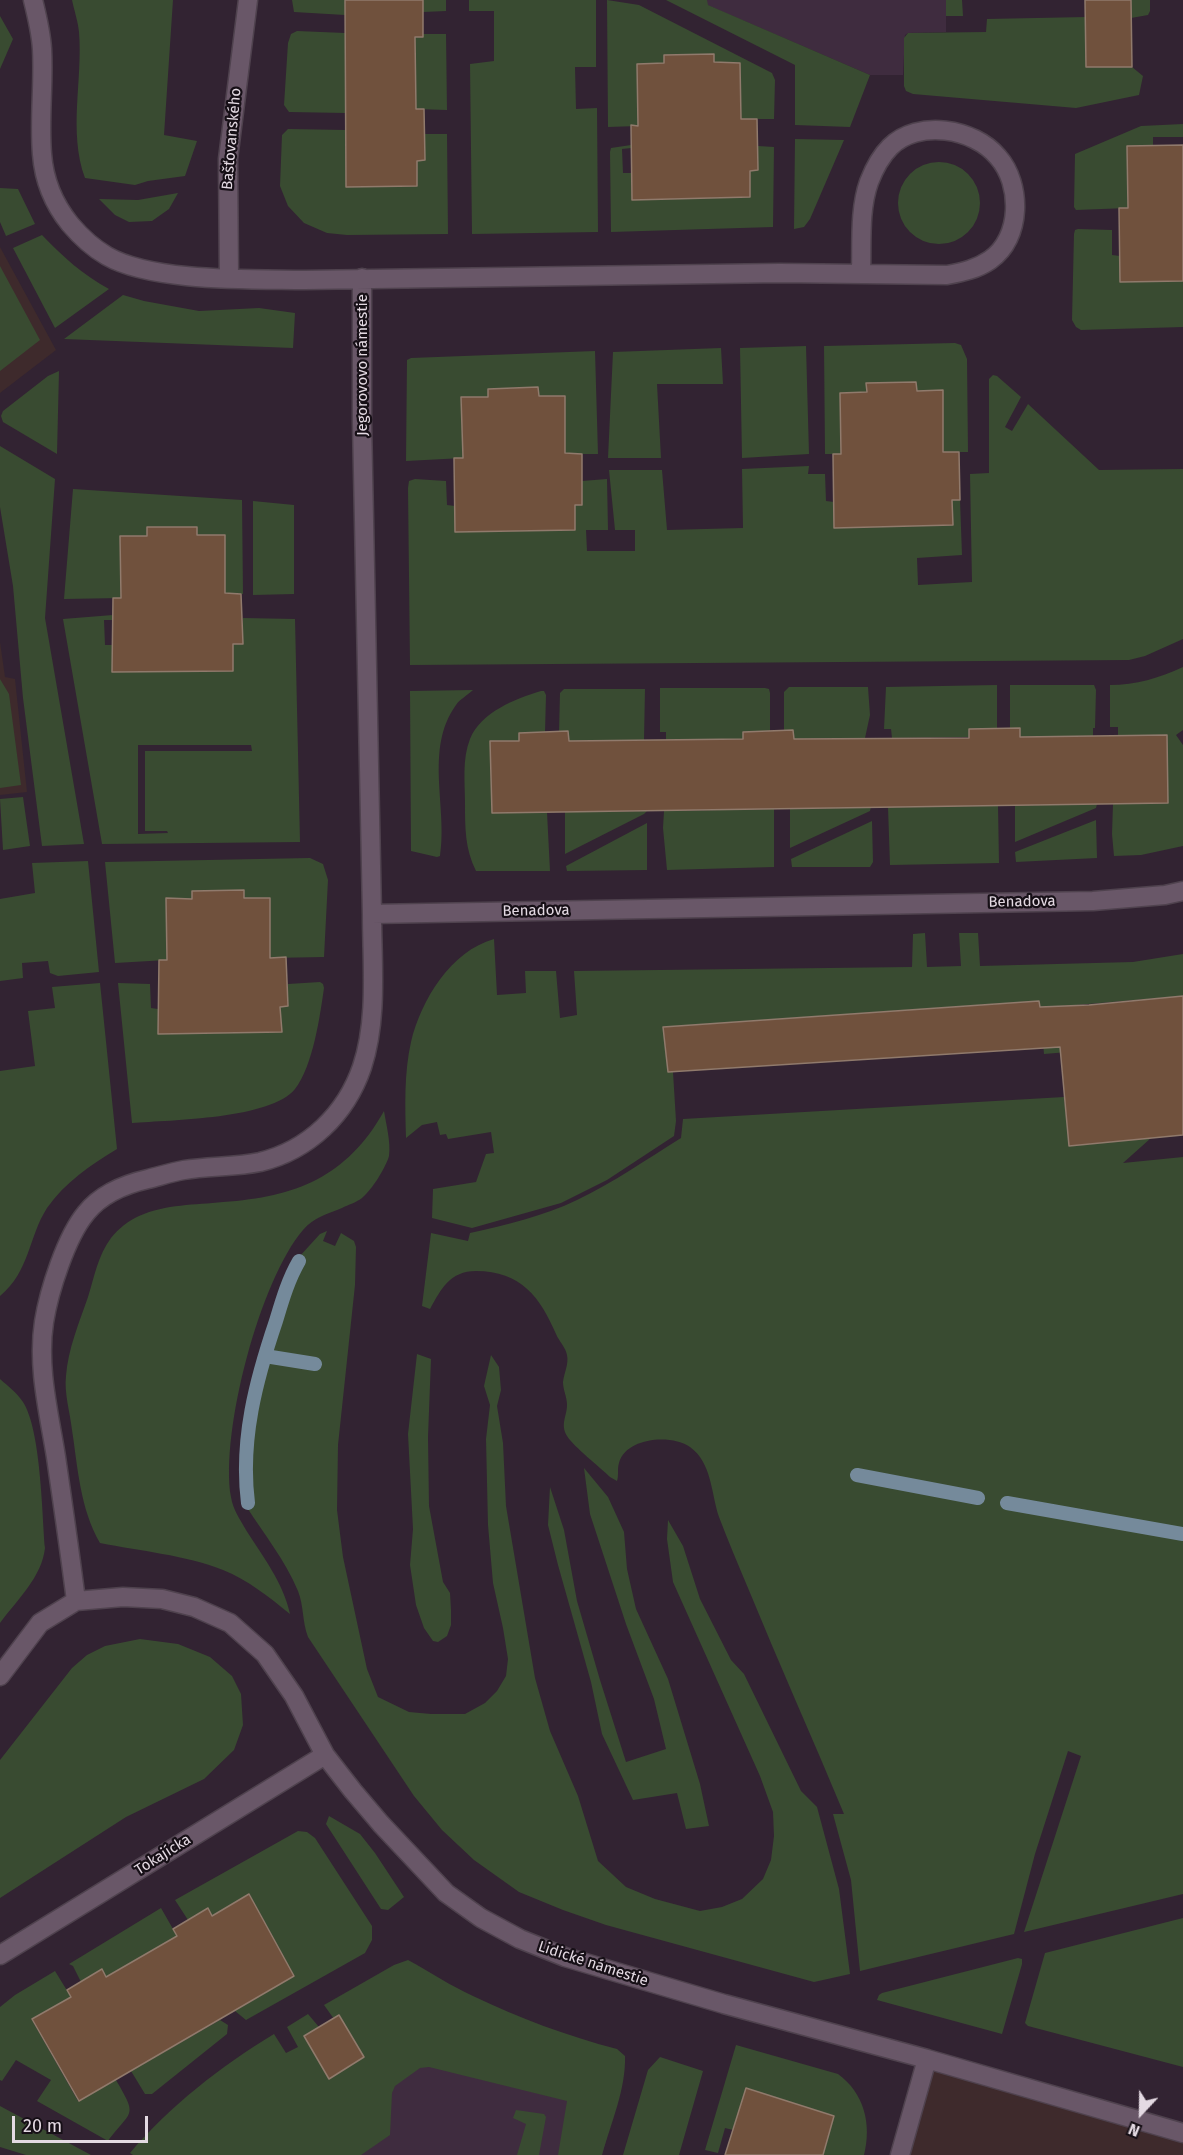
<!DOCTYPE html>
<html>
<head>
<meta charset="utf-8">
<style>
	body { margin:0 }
	#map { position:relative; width:1183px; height:2155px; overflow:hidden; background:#322332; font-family:"Fira Sans",sans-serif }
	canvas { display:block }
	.north { position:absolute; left:1111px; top:2083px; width:60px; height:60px; -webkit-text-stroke:4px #160f16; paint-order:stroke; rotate:202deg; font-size:16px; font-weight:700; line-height:24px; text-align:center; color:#e4dae3 }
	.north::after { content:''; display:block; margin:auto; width:21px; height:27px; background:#e4dae3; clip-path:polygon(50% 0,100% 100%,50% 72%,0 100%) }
	.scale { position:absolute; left:12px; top:2116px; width:136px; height:27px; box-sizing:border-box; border:3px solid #e4dae3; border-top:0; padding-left:8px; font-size:18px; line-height:21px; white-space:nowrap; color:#e4dae3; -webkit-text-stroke:4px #160f16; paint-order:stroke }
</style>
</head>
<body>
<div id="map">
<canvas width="1183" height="2155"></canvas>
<div class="north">N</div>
<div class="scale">20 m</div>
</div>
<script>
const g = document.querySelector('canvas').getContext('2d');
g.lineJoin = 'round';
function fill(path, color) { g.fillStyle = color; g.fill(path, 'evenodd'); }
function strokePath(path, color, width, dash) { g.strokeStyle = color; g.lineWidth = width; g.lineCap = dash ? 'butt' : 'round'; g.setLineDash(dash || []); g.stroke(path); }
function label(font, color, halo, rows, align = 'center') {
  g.font = font + ' "Fira Sans",sans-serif'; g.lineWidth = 4.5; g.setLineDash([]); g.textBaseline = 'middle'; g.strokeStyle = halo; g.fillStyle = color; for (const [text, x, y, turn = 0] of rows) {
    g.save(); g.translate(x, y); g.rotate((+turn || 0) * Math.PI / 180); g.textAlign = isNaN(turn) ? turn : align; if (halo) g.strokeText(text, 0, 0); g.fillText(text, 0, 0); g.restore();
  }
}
fill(new Path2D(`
	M0 247 56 350 0 393Z
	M0 642 5 677 15 679 27 792 0 795Z
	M927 2059 1183 2133V2155H899Z`), '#3e2a2c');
fill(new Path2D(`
	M707 0H946V32L908 33 905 35 903 75H870L707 5Z
	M364 2057 622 2084 602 2155H279Z`), '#3f2c3f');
fill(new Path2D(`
	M72 0H173L164 135 197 141 185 176 148 181 135 185 85 178C68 131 83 80 79 32 78 21 74 10 72 0Z
	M292 0H345V15L294 12Z
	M423 0H446V11L423 12Z
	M469 0H596V67H575L576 109 597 108 598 232 472 234 470 64 494 61V11H469Z
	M607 0 639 5 772 73 775 80 774 119H741L740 63 714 62V54L664 55V63L638 126 608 127Z
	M666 0H707L708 5 870 75 850 127 795 125V65Z
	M946 0H962L963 16H946Z
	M1131 0H1150V11L1148 15 1131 18Z
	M0 16 13 39 0 69Z
	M1086 17V67H1132L1143 76 1139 95 1076 108 913 94 906 91 904 86V38L908 33 986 32 987 19Z
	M297 31 345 33 346 113 289 112 284 105 288 43 291 34Z
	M423 34H446L447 110 416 109 415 37H423Z
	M1183 124V137H1153V146H1127L1128 208 1076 210 1074 207 1075 154 1141 126Z
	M288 129 346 130 347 187 417 186V161L425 160V134H447L448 234 347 235 327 233 304 223 288 206 280 186 282 135Z
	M795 139 844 140 810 219 804 227 794 229Z
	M631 145V148L622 149 623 173H631L632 200 750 197V171L758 170V146L774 147 773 227 611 232 610 152 611 148Z
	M898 203a41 41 0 1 1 82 0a41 41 0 1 1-82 0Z
	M0 188 18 189 35 224 6 236 0 222Z
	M178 193 169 209 152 221 129 222 115 215 99 199 138 200Z
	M1078 229 1112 230V255L1120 256 1121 282 1183 281V327L1081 330 1076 327 1072 320 1074 234 1075 230Z
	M42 235C62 256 83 275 109 289L55 328 13 248Z
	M0 266 40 340 0 371Z
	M123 295 144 301 199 311 259 308 295 313 293 348 64 339Z
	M955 343 961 345 967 359 968 452H943V390L917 391 916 382 866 384 867 392 840 393 841 454H825L824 346Z
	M806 346 809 454 742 458 740 348Z
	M721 348 723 384H657L661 458H608L613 352Z
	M595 351 598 454H565L564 396H539L538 387 488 389V397L461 398 463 458 406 461 407 360 411 358Z
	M59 371 57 454 3 422 1 416 3 411 48 376Z
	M993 375 997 376 1021 397 1005 427 1012 431 1028 404 1099 470 1183 469V639L1145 656 1129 660 410 665 408 488 409 481 415 479 446 481 447 505 455 506 456 532 574 530 575 505 582 504V481L607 479 608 530H586L587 551H635V530H615L609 470H662L667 530 743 528 742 469 809 466 808 474H825L826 501 834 502V528L952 525V500H960L962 555 917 558 918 585 972 582 970 474 989 473V379Z
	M0 446 55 479 45 618 84 844 42 846 23 698 13 586 0 507Z
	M73 489 242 500 243 594 225 593 197 535V527H148L147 536H120L121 598 64 599Z
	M253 501 294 505V594L253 595Z
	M113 615V620H104L105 645H112L113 672 233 671V644H243V618L295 619 300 842 102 844 63 619ZM138 745H251L252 751H145V831H167L168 833 138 834Z
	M1183 667V730L1176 735 1183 745V846L1141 855 1114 856 1112 834 1113 804 1167 735H1118V727H1110V685C1136 685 1159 678 1183 667Z
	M0 679 9 694 21 785 0 788Z
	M997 685V729L969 737 892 738 891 729H884L886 687Z
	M1010 685H1094L1096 690 1095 728H1093V736L1020 737V729H1010Z
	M789 687H868L870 715 865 738 794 739 793 731H784V692Z
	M660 688H765L769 689 770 693V731L743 732V739L666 740V732H660Z
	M564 689H645L644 740 569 741 568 733H559L560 693Z
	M473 690C468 695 460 699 456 705 424 749 448 808 440 856L437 857 411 851 410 691Z
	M541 691H544L546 695 545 733H519V741L547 812 550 871H476C465 849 465 828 465 803 465 782 462 759 470 739 481 712 515 699 541 691Z
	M23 797 30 846 3 850 0 799Z
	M1097 804 1096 808 1015 842V805Z
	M998 805 999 863 890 865 888 807Z
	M871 807 870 811 790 848V809Z
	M774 809V867L667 870 663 828 664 811Z
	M647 811 644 814 565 854V812Z
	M1096 820 1097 858 1016 862 1015 852Z
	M872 821 873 862 870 867H792L791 859Z
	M647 823V870L567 871 566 866Z
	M310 858 323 864 328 880 324 957 270 958V898H244L243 890 193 891 192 899H166L167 960 115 963 105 862Z
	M88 861 99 972 58 976 50 973 48 961 22 963 23 978 0 981V899L35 893 32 863Z
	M925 933 927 967 961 966 959 933H978L980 966 1133 962 1183 954V996L1064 1006 1068 1052 1044 1054 1039 1001 663 1027 668 1071 673 1072 676 1121 674 1136 607 1180 561 1203 472 1228 432 1218 433 1189 476 1182 486 1154 494 1153 491 1132 448 1139 446 1134 440 1135 437 1122 422 1125 406 1138C405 1107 404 1073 411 1042 421 1000 451 951 494 939L497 995 526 993 525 971H556L560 1018 577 1015 574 971 912 967 913 934Z
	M320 982 323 984 324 988C320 1016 313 1066 295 1089 271 1119 171 1120 132 1123L118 983 150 984 151 1008 158 1009 159 1034 282 1032 280 1007 288 1006V984Z
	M100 983 117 1149C91 1165 65 1182 47 1208 28 1238 30 1271 0 1296V1071L35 1066 28 1011 55 1008 52 987Z
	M1064 1097 1070 1146 1151 1138 1123 1163 1183 1157V1894L1024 1932 1081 1756 1068 1751 1035 1854 1014 1934 860 1971 851 1880 833 1814H844C813 1739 779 1664 748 1588 738 1564 728 1541 719 1517 711 1493 712 1463 690 1447 672 1434 626 1437 619 1463 617 1469 619 1475 617 1481L610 1477C600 1467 574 1447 567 1436 560 1424 567 1416 567 1405 567 1397 563 1390 563 1382 564 1373 569 1364 567 1355 566 1348 559 1341 556 1334 540 1297 521 1271 476 1271 450 1271 441 1289 430 1309L422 1306 431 1233 468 1241 470 1233C506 1225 544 1216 577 1200 613 1183 647 1159 681 1138L683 1119Z
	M384 1111C386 1124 391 1142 389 1156 386 1167 372 1190 362 1198 357 1202 348 1205 342 1208 327 1214 314 1217 303 1230 260 1280 220 1432 231 1497 233 1510 240 1519 246 1530 263 1557 283 1582 290 1614 269 1597 248 1580 223 1570 185 1555 140 1551 100 1543 80 1508 78 1469 72 1430 70 1412 64 1393 66 1376 68 1349 79 1323 88 1297 94 1278 98 1255 111 1238 118 1229 128 1221 139 1216 166 1204 195 1205 223 1202 296 1197 347 1177 384 1111Z
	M327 1231 323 1241 335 1246 341 1233 354 1241 356 1247 355 1285 338 1445 337 1510 343 1557 367 1669 378 1697 409 1712 431 1714H465L485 1703 497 1691 506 1676 508 1659 503 1628 493 1583 488 1525 486 1439 490 1405 484 1386 491 1355 499 1367 501 1390 497 1406 503 1443 506 1506 535 1678 550 1731 578 1796 598 1861 626 1887 655 1899 700 1911 722 1907 742 1899 763 1879 771 1860 774 1836 773 1812 760 1776 673 1582 667 1539 668 1520 683 1546 700 1599 731 1660 744 1674 801 1791 817 1807 839 1889 850 1974 814 1982 606 1925 563 1910 519 1892 474 1860 442 1830 414 1796 308 1637C302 1622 304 1606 298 1591 285 1560 264 1534 246 1506L251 1505C242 1442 260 1382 279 1322 285 1302 290 1280 302 1262L299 1257 320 1234Z
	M417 1354 431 1359 428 1437 429 1506 443 1582 450 1593 451 1610V1625L447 1636 438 1642 433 1641 424 1628 416 1605 410 1565 413 1529 408 1434Z
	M0 1379C8 1386 17 1393 23 1402 41 1430 42 1513 45 1548 42 1577 17 1600 0 1623Z
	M584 1468 608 1497 624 1532 627 1569 636 1609 668 1679 700 1784 709 1826 686 1829 677 1793 633 1800 602 1734 591 1682 558 1565 548 1525 550 1487 564 1530 577 1601 600 1680 626 1762 666 1749 654 1699 626 1624 590 1514Z
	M140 1639 178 1644 210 1657 232 1676 241 1694 243 1725 234 1750 204 1779 126 1817 0 1898V1760L72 1668 87 1655 105 1646Z
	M329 1816 360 1834 375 1853 404 1897 388 1910 381 1909 326 1824Z
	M298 1831 307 1832 315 1838 372 1926V1940L365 1953 246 2020 235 2011 294 1976 250 1895 212 1916 188 1920 175 1900Z
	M161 1908 177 1936 106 1977 102 1969 81 1982 73 1966 69 1964Z
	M1183 1918V2067L1028 2026 1025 2023 1045 1953Z
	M1018 1958 1022 1959V1964L1002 2034 877 2000 879 1995 882 1993Z
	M408 1960C430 1972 451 1986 473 1996 519 2018 567 2036 617 2049L625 2056C626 2089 611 2123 602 2155H558L567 2101 429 2067 420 2068 395 2086 392 2093 390 2135 361 2155H133L130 2153C171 2105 220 2067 274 2034L286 2053 298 2047 287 2027 308 2014 319 2027 304 2036 329 2078 363 2057 339 2015 334 2019 324 2005 394 1965Z
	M55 1971 71 1997 32 2020 78 2101 116 2080C138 2118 132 2109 108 2141L37 2101 51 2080 16 2060 2 2081 0 2080V2007L15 1995Z
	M220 2020 228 2025 227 2034 152 2094H145L131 2071Z
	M736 2045 838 2074C864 2093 872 2124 864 2155H823L834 2116 746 2088 733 2130 725 2128 718 2153 705 2150Z
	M660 2057 703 2071 679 2155H623L648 2070Z
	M0 2106 91 2155H26L0 2147Z
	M516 2110 544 2114 546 2117 539 2155H517L526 2124 513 2118Z`), '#394b31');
strokePath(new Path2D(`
	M265 1356 315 1364
	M857 1475 978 1498
	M248 1503C240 1440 256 1380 276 1321 282 1301 288 1280 299 1261
	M1007 1503 1183 1534`), '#758a9b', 14);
const building = new Path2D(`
	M345 0H423V37H415L416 109H424L425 160 417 161V186L346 187Z
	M1085 0H1131L1132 67H1086Z
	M714 54V62L740 63 741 119H757L758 170 750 171V197L632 200 631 125 638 126 637 64 664 63V55Z
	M1183 145V281L1120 282 1119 208H1128L1127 146Z
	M916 382 917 391 943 390V452H959L960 500H952L953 525 834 528 833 454H841L840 393 867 392 866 383Z
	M538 387 539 396H565V453L582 454V505H575V530L455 532 454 458H463L461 397H488V389Z
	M147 527H197V535H225V593L241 594 243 644H233V671L112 672 113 598H121L120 536H147Z
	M1020 728V737L1167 735 1168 803 492 813 490 741H519V733L568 731 569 741 743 739V732L793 730 794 739 969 738V729Z
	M244 890V898H270V958L286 957 288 1006 280 1007 282 1032 158 1034 159 960H167L166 898 192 899V891Z
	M1183 996V1135L1069 1146 1060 1047 668 1072 663 1027 1039 1001 1040 1007 1089 1005Z
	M249 1894 294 1976 79 2101 32 2019 71 1997 67 1990 102 1969 106 1977 177 1936 173 1929 208 1908 212 1916Z
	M339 2015 364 2057 329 2079 304 2036Z
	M746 2088 834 2116 823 2155H725Z`);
fill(building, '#70513d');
strokePath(building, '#907a6c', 1.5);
const minor = new Path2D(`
	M33 0C37 16 41 32 42 49 44 84 39 119 42 154 44 181 53 203 70 224 81 237 93 248 107 256 152 282 251 279 304 280L780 273 947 275C963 272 977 269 990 260 1022 238 1022 184 998 157 974 128 918 119 890 147 880 157 874 169 869 182 859 210 862 244 861 273
	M229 278 228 159 248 0
	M362 278V422L372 914
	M76 1601C70 1553 63 1505 56 1457 49 1413 37 1367 44 1322 49 1291 66 1237 86 1213 101 1194 126 1184 148 1179 160 1176 172 1172 184 1170 209 1166 236 1167 260 1162 309 1150 346 1114 362 1067 378 1019 372 964 372 914L1093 901 1165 895 1183 891
	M0 1676 40 1623 76 1601 123 1597 162 1599 194 1607 230 1623 265 1654 294 1696 325 1755 353 1791 381 1824 446 1893 481 1918 520 1939 565 1957 724 2004 927 2059 900 2155
	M0 1955 325 1755
	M927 2059 1183 2133`);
strokePath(minor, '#4f424e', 21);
strokePath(minor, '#695768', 18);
label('15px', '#e4dae3', '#160f16', [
	["Bašťovanského",232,139,-85],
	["Jegorovovo námestie",363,365,-90],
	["Benadova",1022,902,-1],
	["Benadova",536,911,-1],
	["Tokajícka",163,1855,-32],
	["Lidické námestie",593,1964,18]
]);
</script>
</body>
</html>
